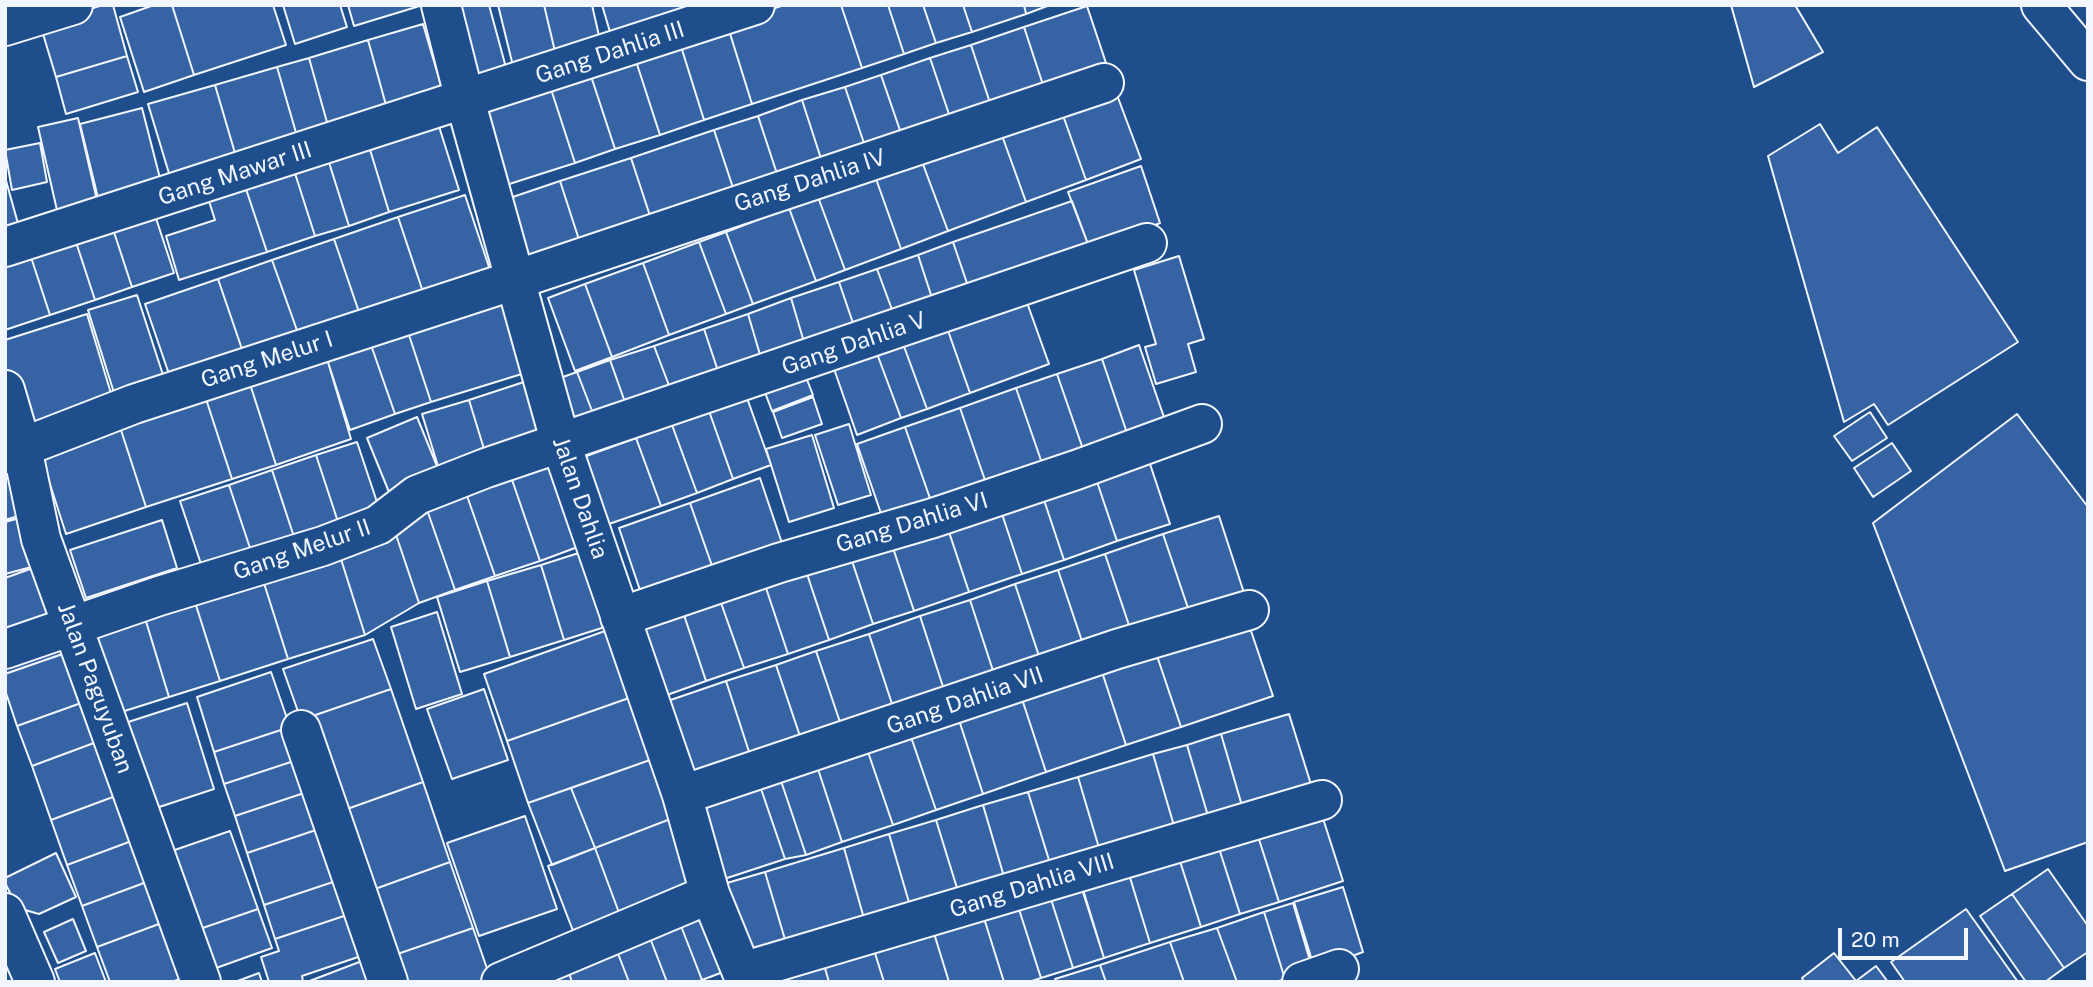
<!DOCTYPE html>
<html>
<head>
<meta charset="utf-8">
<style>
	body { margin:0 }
	#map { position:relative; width:2093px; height:987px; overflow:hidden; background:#1f4e8c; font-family:"Public Sans",sans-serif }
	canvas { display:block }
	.frame { position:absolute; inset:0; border:7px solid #f2f6ff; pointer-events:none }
	.scale { position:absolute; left:1838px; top:928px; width:130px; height:32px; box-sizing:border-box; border:4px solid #f2f6ff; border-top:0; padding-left:9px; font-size:21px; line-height:24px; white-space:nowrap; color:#f2f6ff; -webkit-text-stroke:5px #1f4e8c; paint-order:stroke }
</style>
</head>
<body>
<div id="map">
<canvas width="2093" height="987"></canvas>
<div class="frame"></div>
<div class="scale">20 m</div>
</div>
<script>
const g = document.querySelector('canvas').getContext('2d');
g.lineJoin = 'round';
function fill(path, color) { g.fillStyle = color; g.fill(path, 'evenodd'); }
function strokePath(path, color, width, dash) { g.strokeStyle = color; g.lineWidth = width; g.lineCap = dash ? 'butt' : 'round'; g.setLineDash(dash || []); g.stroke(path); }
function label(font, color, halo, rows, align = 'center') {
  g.font = font + ' "Public Sans",sans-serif'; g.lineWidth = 5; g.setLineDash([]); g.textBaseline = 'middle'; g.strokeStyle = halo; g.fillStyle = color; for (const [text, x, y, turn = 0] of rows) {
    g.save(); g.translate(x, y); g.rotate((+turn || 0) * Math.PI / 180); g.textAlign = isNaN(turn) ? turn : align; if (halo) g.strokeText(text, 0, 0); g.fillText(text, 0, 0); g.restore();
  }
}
const building = new Path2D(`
	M103 5H113L127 56 56 77 40 24Z
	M154 5H172L194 75 144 92 120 17Z
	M172 5H273L286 45 194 75Z
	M283 5H340L347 27 295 44Z
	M348 5H423L354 26Z
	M451 5H489L508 75 472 85Z
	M498 5H544L557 60 514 70Z
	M544 5H592L602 49 557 60Z
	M602 5H681L686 21 613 42Z
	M784 5H841L862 68 752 104 727 24Z
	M841 5H888L904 54 862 68Z
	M888 5H923L936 43 904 54Z
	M923 5H963L972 32 936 43Z
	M963 5H1024L1026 14 972 32Z
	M1024 5H1050L1026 14Z
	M1731 5H1795L1823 52 1754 87Z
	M1087 6 1109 72 1046 94 1024 27Z
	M423 24 445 99 389 116 368 40Z
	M727 24 752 104 704 120 679 40Z
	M1024 27 1046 94 993 112 971 45Z
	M368 40 389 116 330 133 309 58Z
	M679 40 704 120 660 135 634 55Z
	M971 45 993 112 953 126 930 58Z
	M634 55 660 135 615 149 589 70Z
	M127 56 138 92 66 114 56 77Z
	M309 58 330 133 299 143 277 67Z
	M930 58 953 126 904 142 881 75Z
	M277 67 299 143 237 160 215 85Z
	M589 70 615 149 575 163 549 83Z
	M881 75 904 142 868 155 845 87Z
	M549 83 575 163 503 186 477 107Z
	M215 85 237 160 171 180 148 104Z
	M845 87 868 155 825 171 802 100Z
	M1114 87 1141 159 1086 180 1060 107Z
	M802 100 825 171 781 186 758 116Z
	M1060 107 1086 180 1026 202 1000 130Z
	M142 108 162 186 99 202 80 124Z
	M758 116 781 186 737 200 714 130Z
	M78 118 99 209 59 219 38 127Z
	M437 120 459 190 389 212 368 143Z
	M1820 124 1838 153 1877 127 2018 342 1888 425 1874 404 1844 422 1768 156Z
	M714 130 737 200 654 228 631 158Z
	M1000 130 1026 202 948 231 921 159Z
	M40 143 47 182 12 190 5 150Z
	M368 143 389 212 349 226 327 156Z
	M327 156 349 226 315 236 293 167Z
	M631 158 654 228 583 252 560 181Z
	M921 159 948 231 901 249 875 176Z
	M1141 166 1160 223 1091 252 1068 192Z
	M293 167 315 236 267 252 244 183Z
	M875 176 901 249 845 270 818 197Z
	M5 177 19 227 5 231Z
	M560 181 583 252 524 271 501 201Z
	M244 183 267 252 179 280 166 236 215 220 207 195Z
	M465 195 491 273 424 295 398 217Z
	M818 197 845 270 816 281 789 208Z
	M1072 201 1091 252 970 292 953 242Z
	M152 206 174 273 132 287 110 220Z
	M789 208 816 281 753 304 726 232Z
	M398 217 424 295 360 315 334 239Z
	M110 220 132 287 95 300 73 233Z
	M726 232 753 304 726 314 699 242Z
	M73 233 95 300 50 315 28 248Z
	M334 239 360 315 299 336 272 260Z
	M699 242 726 314 669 335 643 263Z
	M953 242 970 292 934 304 918 255Z
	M28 248 50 315 5 330V255Z
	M918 255 934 304 894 315 877 269Z
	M1179 256 1204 339 1188 344 1196 372 1156 384 1145 347 1156 344 1134 270Z
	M272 260 299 336 244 355 218 279Z
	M643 263 669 335 612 357 585 284Z
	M877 269 894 315 854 326 839 282Z
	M218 279 244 355 171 380 145 304Z
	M839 282 854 326 804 342 791 298Z
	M585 284 612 357 575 371 548 298Z
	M137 295 165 381 115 396 88 310Z
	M1025 297 1049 364 970 393 946 325Z
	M791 298 804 342 761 358 748 314Z
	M501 301 525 373 431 402 408 332Z
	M87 314 113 400 26 431 5 370V340Z
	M748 314 761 358 718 371 704 329Z
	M946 325 970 393 927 409 902 341Z
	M704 329 718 371 670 388 654 346Z
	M408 332 431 402 395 414 371 345Z
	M902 341 927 409 901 418 876 351Z
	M371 345 395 414 350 430 327 359Z
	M1139 345 1166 423 1128 436 1102 359Z
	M654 346 670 388 626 405 610 360Z
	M876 351 901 418 857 435 833 366Z
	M327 359 351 439 276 465 250 384Z
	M1102 359 1128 436 1084 452 1057 374Z
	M610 360 626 405 594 416 577 372Z
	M802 367 813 395 772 411 761 382Z
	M577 372 594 416 565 425 549 382Z
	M1057 374 1084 452 1043 466 1016 388Z
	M530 380 549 442 488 462 469 400Z
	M250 384 276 465 232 479 206 399Z
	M1016 388 1043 466 987 486 960 408Z
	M813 397 822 424 782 438 773 412Z
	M747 398 771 465 733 479 709 411Z
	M206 399 232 479 146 507 120 427Z
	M469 400 488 462 441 476 422 414Z
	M960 408 987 486 932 504 905 427Z
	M709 411 733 479 697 493 672 425Z
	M1870 412 1887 438 1852 461 1834 436Z
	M2017 414 2088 507V842L2005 871 1873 523Z
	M417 417 441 476 391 497 367 438Z
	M849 424 871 495 838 505 815 435Z
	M672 425 697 493 661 506 636 438Z
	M120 427 146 507 66 534 40 453Z
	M905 427 932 504 884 522 857 444Z
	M812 435 834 508 789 522 766 449Z
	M636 438 661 506 606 525 581 458Z
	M357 442 382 517 341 531 316 455Z
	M1892 443 1911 471 1873 497 1854 468Z
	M316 455 341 531 297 546 272 470Z
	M1147 455 1170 524 1117 541 1094 473Z
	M5 459 28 513 5 520Z
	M553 459 583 545 540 561 510 474Z
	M272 470 297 546 254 560 229 485Z
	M1094 473 1117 541 1064 560 1041 491Z
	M510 474 540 561 495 576 465 490Z
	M760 478 786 555 717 580 690 503Z
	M229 485 254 560 205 576 180 501Z
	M465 490 495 576 455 590 425 504Z
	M1041 491 1064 560 1022 574 999 505Z
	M690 503 717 580 645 605 619 528Z
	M425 504 455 590 419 603 392 523Z
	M999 505 1022 574 969 592 946 523Z
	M31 515 43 564 5 574V522Z
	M1219 516 1246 599 1191 617 1163 534Z
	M162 520 177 568 86 598 70 550Z
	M392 523 419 603 365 635 340 556Z
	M946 523 969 592 914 611 891 542Z
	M1163 534 1191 617 1133 637 1105 554Z
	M891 542 914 611 873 624 850 555Z
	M585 551 608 626 564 640 541 565Z
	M1105 554 1133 637 1086 653 1058 570Z
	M850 555 873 624 829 640 806 571Z
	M340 556 365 635 288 659 263 580Z
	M44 564 61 611 5 632V578Z
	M541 565 564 640 510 657 487 581Z
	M1058 570 1086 653 1043 668 1015 584Z
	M806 571 829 640 788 654 765 585Z
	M263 580 288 659 220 681 195 602Z
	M487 581 510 657 460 672 437 597Z
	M1015 584 1043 668 997 683 970 600Z
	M765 585 788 654 744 668 720 600Z
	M720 600 744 668 706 681 683 612Z
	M970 600 997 683 947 699 920 616Z
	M195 602 220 681 169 697 145 618Z
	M437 612 462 694 416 709 391 627Z
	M683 612 706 681 653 700 630 631Z
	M920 616 947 699 896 716 869 634Z
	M145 618 169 697 115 714 90 636Z
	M1247 619 1273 696 1181 727 1155 650Z
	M71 631 77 649 5 674V653Z
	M605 631 629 698 507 741 484 674Z
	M869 634 896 716 844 734 816 651Z
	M373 639 391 689 301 720 283 669Z
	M77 649 95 698 17 726 5 690V674Z
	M1155 650 1181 727 1126 745 1101 669Z
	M816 651 844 734 804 748 776 665Z
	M776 665 804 748 753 764 726 681Z
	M1101 669 1126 745 1046 772 1021 696Z
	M271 672 290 727 214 752 197 697Z
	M726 681 753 764 686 787 659 704Z
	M391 689 423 782 333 814 301 720Z
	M484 689 508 760 452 779 427 709Z
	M1021 696 1046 772 983 794 958 717Z
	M95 698 110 737 32 766 17 726Z
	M629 698 650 760 528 803 507 741Z
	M187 703 214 789 147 811 119 725Z
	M1289 714 1314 794 1245 816 1221 734Z
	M958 717 983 794 936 810 910 734Z
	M290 727 300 759 224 784 214 752Z
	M910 734 936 810 893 825 867 749Z
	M1221 734 1245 816 1211 826 1187 745Z
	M110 737 129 791 51 820 32 766Z
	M1187 745 1211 826 1177 836 1153 754Z
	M867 749 893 825 842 842 817 766Z
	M1153 754 1177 836 1102 858 1078 777Z
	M300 759 310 791 235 816 224 784Z
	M650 760 673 818 595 848 571 788Z
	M817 766 842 842 806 855 780 778Z
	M1078 777 1102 858 1053 873 1028 792Z
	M780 778 806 855 785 859 759 783Z
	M423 782 450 862 361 894 333 814Z
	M759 783 785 859 718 881 693 805Z
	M571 788 595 848 552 865 528 803Z
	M129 791 145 836 67 865 51 820Z
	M310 791 322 828 247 853 235 816Z
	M1028 792 1053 873 1007 887 983 805Z
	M983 805 1007 887 961 901 936 820Z
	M1320 809 1343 881 1279 902 1256 830Z
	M525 816 557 909 479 936 447 843Z
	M673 818 700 887 621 918 595 848Z
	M936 820 961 901 913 916 889 834Z
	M322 828 339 880 264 905 247 853Z
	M1256 830 1279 902 1240 914 1217 842Z
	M230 831 258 909 191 932 163 854Z
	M889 834 913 916 867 929 844 848Z
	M145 836 160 877 82 906 67 865Z
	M1217 842 1240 914 1201 927 1178 855Z
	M595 848 621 918 575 936 548 866Z
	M844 848 867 929 789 953 765 872Z
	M56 853 76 897 39 914 18 908 5 883V878Z
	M1178 855 1201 927 1150 943 1128 871Z
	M450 862 473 928 383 959 361 894Z
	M2048 869 2088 926V952L2064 968 2012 894Z
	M1128 871 1150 943 1104 958 1081 886Z
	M765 872 789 953 744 966 720 885Z
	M160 877 175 918 97 947 82 906Z
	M339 880 350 914 275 939 264 905Z
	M1081 883 1104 958 1073 968 1049 893Z
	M1343 887 1363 952 1315 970 1294 902Z
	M1049 893 1073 968 1041 978 1017 903Z
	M2012 894 2064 968 2045 982H2026L1980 916Z
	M1017 903 1041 978 1029 982H1004L983 915Z
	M1293 903 1313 971 1285 979 1264 912Z
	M258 909 272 948 205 972 191 932Z
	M1966 909 2018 982H1905L1891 962Z
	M1264 912 1285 979 1276 982H1237L1217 928Z
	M350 914 364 955 302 976 303 982H269L261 957 279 951 275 939Z
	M710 914 731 969 702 980 681 926Z
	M983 915 1004 982H949L933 930Z
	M175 918 195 973 172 982H110L97 947Z
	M73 919 86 951 58 963 44 932Z
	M681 926 702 980 697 982H667L650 938Z
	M473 928 491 980 485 982H391L383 959Z
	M1217 928 1237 982H1184L1170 942Z
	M933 930 949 982H884L874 950Z
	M650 938 667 982H629L617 951Z
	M1170 942 1184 982H1106L1100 965Z
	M874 950 884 982H829L824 965Z
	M617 951 629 982H572L568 970Z
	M95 953 106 982H60L55 969Z
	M1834 953 1856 981 1876 966 1888 982H1804L1802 978Z
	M375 956 385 982H307Z
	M824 965 829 982H774Z
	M1100 965 1106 982H1056L1055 979Z
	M568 970 572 982H539Z
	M259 973 262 982H235Z`);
fill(building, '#3563a3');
strokePath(building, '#f2f6ff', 2);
const minor = new Path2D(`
	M441 5 465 100 561 444 682 795 710 894 746 982
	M5 26 73 5
	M5 247 755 5
	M5 390 22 448 41 539 201 982
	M5 454 134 404 515 280 1104 83
	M620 617 779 563 933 518 1076 470 1202 424
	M5 649 159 596 323 546 378 525 417 495 486 468 1147 243
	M301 730 388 982
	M682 795 1117 649 1249 610
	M5 913 35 982
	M742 972 1322 800
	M501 982 710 894
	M1302 982 1339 969`);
const trunk = new Path2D(`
	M2041 5 2088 61`);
strokePath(minor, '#f2f6ff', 42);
strokePath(trunk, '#f2f6ff', 42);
strokePath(minor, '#1f4e8c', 38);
strokePath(trunk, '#1f4e8c', 38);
label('23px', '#f2f6ff', '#1f4e8c', [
	["Gang Dahlia III",610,53,-18],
	["Gang Mawar III",235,174,-18],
	["Gang Dahlia IV",810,181,-18],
	["Gang Dahlia V",854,344,-19],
	["Gang Melur I",267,360,-18],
	["Jalan Dahlia",580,498,71],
	["Gang Dahlia VI",912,523,-17],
	["Gang Melur II",302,550,-19],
	["Jalan Paguyuban",95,688,70],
	["Gang Dahlia VII",965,701,-19],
	["Gang Dahlia VIII",1032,886,-17]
]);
</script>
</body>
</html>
